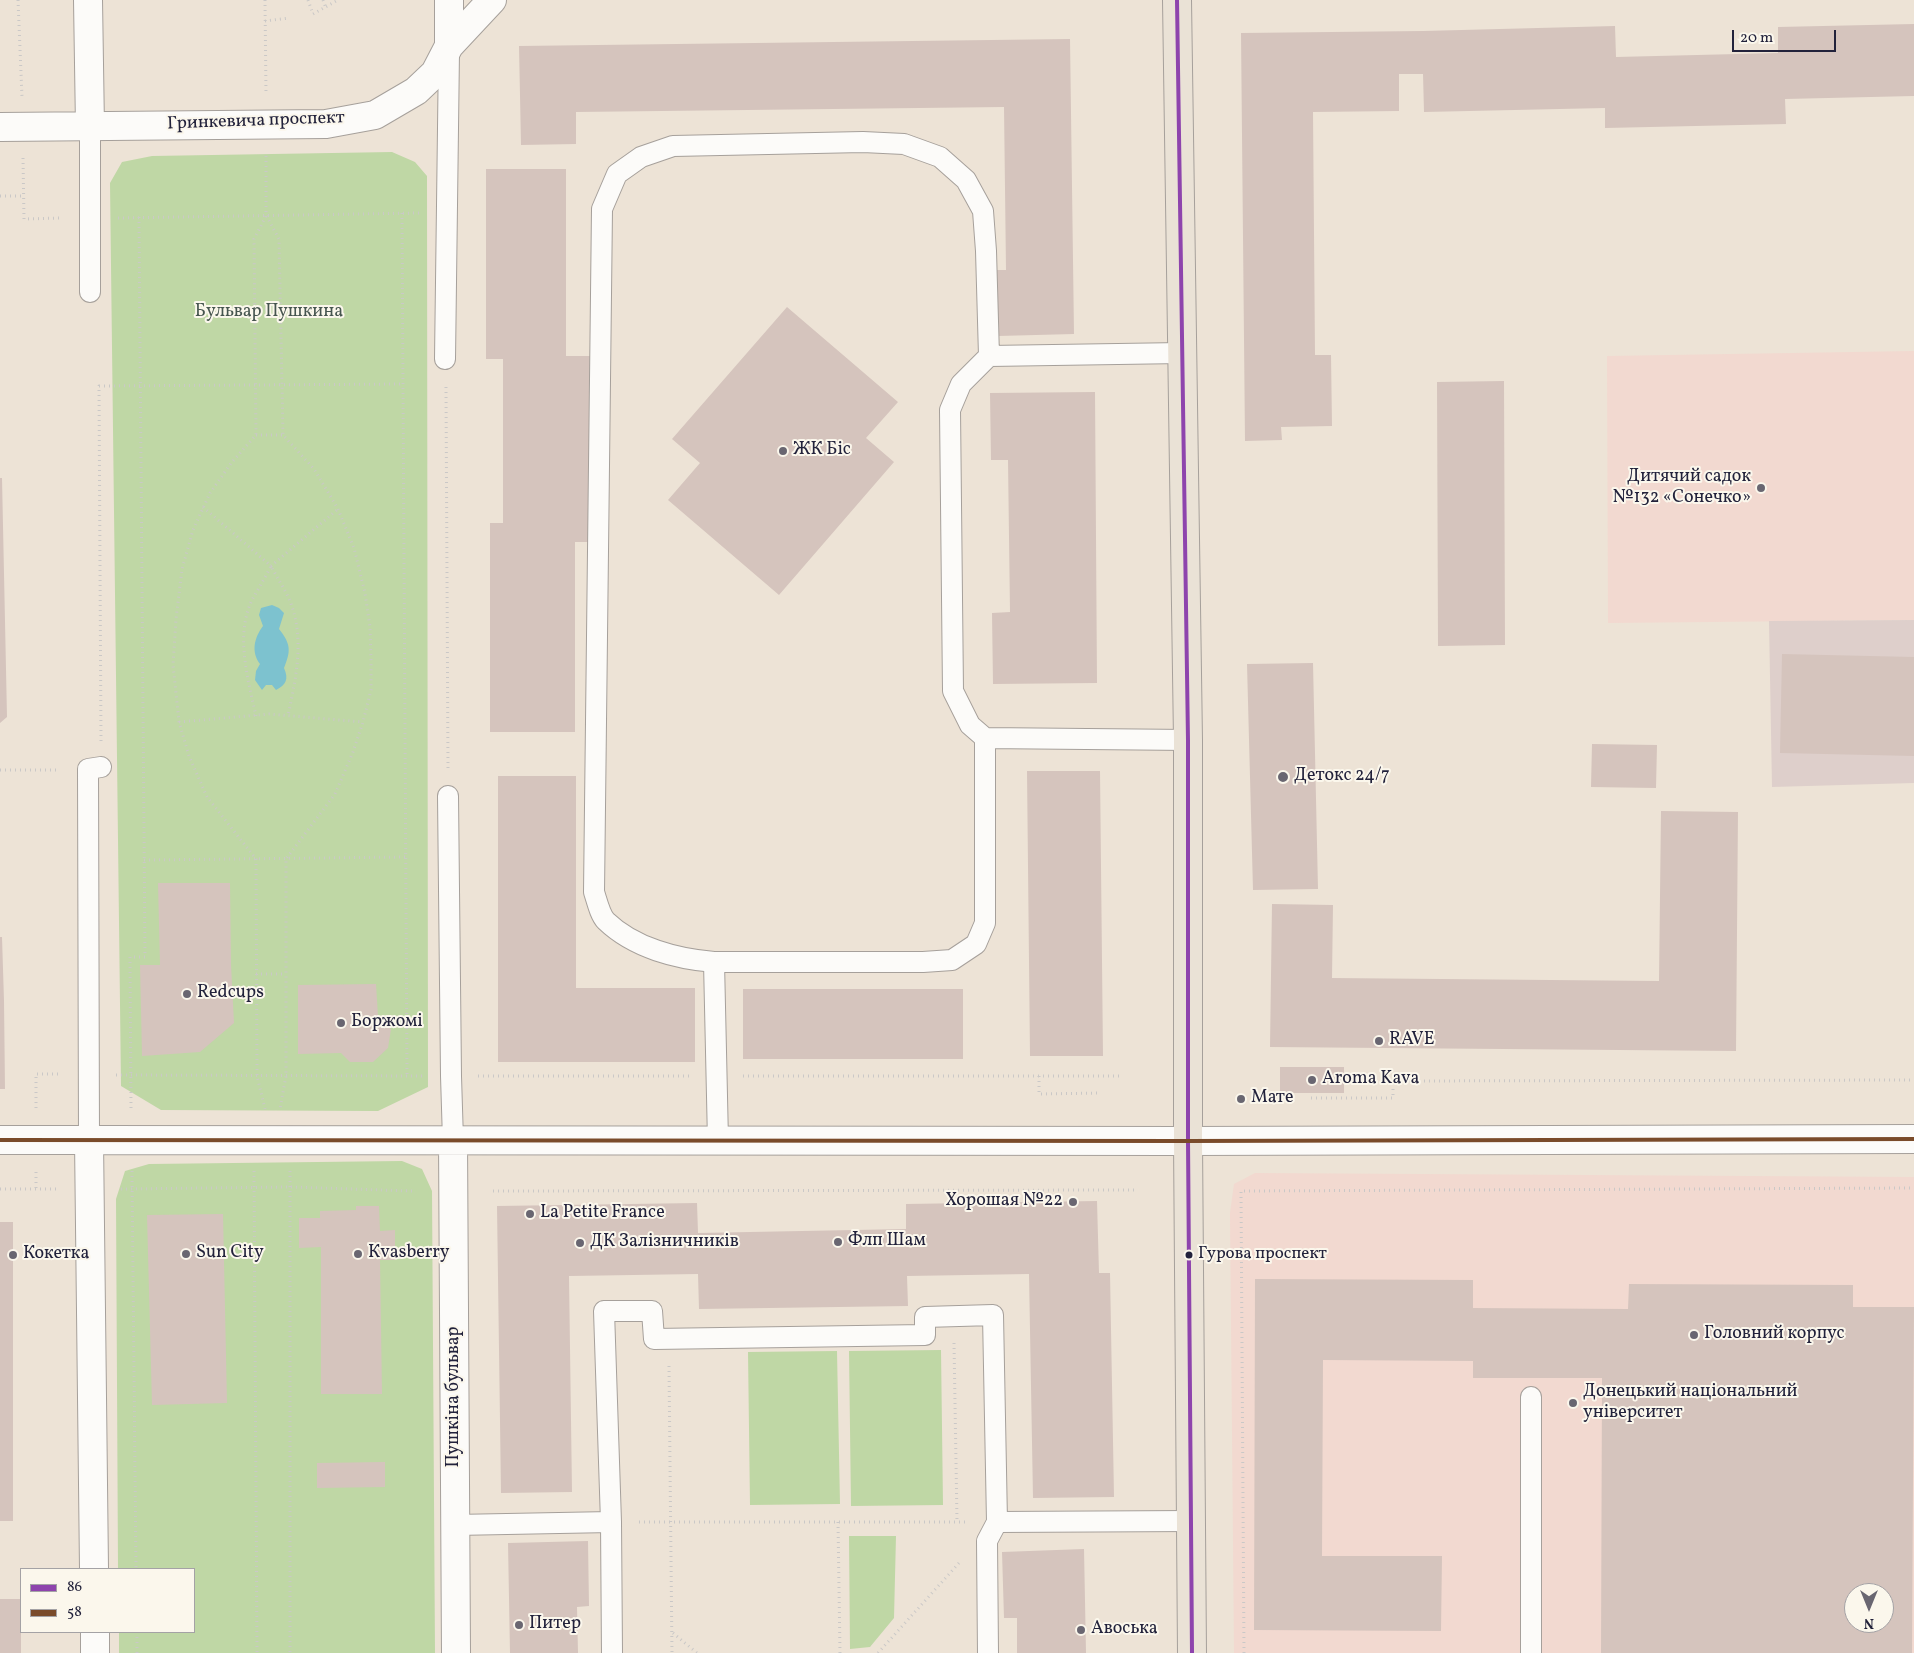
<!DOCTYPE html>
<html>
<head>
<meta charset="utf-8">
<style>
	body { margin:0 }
	#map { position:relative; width:1914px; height:1653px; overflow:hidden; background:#ede3d6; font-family:Vollkorn,serif }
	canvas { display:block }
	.legend { position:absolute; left:20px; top:1568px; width:175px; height:65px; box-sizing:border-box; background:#fbf7ec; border:1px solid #a4a2a5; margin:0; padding:6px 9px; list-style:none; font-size:15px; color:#22223b }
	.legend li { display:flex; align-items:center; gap:10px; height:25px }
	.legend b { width:25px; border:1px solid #a4a2a5 }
	.north { position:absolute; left:1844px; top:1583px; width:50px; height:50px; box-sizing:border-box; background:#fbf7ec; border:1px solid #a4a2a5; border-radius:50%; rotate:180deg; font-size:14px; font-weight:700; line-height:20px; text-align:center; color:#22223b }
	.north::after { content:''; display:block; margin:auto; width:18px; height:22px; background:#696671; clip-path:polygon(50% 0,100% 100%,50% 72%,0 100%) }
	.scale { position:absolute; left:1732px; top:30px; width:104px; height:22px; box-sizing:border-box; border:2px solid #22223b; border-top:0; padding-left:6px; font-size:15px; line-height:18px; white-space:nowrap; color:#22223b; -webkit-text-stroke:4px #fbf7ec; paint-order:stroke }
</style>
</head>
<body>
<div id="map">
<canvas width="1914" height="1653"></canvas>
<ul class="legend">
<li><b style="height:6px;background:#8e44ad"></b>86</li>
<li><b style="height:6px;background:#7a4b2a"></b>58</li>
</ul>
<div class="north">N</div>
<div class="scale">20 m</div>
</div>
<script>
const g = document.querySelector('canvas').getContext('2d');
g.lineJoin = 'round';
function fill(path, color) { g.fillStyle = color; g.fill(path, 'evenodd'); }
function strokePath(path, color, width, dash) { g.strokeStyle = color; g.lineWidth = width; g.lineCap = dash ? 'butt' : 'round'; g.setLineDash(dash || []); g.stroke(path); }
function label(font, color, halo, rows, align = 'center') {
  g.font = font + ' Vollkorn,serif'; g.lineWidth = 4; g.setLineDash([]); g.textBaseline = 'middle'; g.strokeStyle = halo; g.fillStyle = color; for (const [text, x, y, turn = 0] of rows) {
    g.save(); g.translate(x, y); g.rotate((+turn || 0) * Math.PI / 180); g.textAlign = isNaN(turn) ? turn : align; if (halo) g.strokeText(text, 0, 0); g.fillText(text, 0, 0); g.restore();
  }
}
fill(new Path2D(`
	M1914 351V620L1608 623 1607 356Z
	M1255 1173 1914 1177V1653H1234L1230 1213 1234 1184ZM1854 1593H1884V1623H1854Z`), '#f2d9d0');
fill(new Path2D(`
	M1914 620V783L1772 787 1769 621Z`), '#decfcb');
fill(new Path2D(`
	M392 152 415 162 427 176 428 1087 378 1111 161 1110 121 1086 110 183 122 162 152 156Z
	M402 1161 422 1169 432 1191 435 1653H119V1632H194V1569H118L116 1199 125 1171 149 1164Z
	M941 1350 943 1505 851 1506 849 1351Z
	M837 1351 840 1504 750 1505 748 1352Z
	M849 1536H896L894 1618 870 1647 850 1649Z`), '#bfd7a5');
fill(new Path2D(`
	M272 605 279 608 284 613 279 629C291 644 291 651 284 668 289 679 286 685 276 690L272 685H266L262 690 255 680 256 671 260 664C251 652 254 638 263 626L259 615 261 608Z`), '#7dc2cf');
fill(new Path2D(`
	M1914 24V96L1785 99 1786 124 1605 128V108L1424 112 1423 74H1399V111L1313 112 1315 355H1331L1332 426 1281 427 1282 440 1245 441 1241 33 1423 31 1615 26 1616 57 1778 53V27Z
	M1070 39 1074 334 998 336 997 270H1006L1004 107 576 112V144L521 145 519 46Z
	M486 169H566V356H590V542H575V732H490V523H503V359H486Z
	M787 307 898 402 866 438 894 462 779 595 668 500 700 463 672 439Z
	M1504 381 1505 645 1438 646 1437 382Z
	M1095 392 1097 683 993 684 992 613 1010 612 1008 460H991L990 393Z
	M0 478H2L7 717 0 723Z
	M1782 654 1914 657V756L1780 753Z
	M1313 663 1318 889 1253 890 1247 664Z
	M1592 744 1657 745 1656 788 1591 787Z
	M1027 771H1100L1103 1056H1030Z
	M498 776H576V988H695V1062H498Z
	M1661 811 1738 812 1736 1051 1270 1047 1272 904 1333 905 1332 978 1659 981Z
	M158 883H230L231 965 234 1023 200 1052 142 1056 140 965H160Z
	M0 937H2L4 1001 5 1089H0Z
	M376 984 378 1016 391 1029 388 1048 373 1062H350L341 1053 298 1054V985Z
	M743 989H963V1059H743Z
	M1280 1067H1344V1093H1280Z
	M1097 1201 1099 1273H1110L1114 1497 1033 1498 1029 1274 907 1276 908 1306 699 1309 698 1274 569 1276 572 1492 501 1493 497 1206 697 1203 698 1233 906 1229V1204Z
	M356 1206H379L380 1231 395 1230V1260H380L382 1394H321V1247L299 1248V1218H320V1211L356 1210Z
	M223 1214 227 1403 152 1405 147 1215Z
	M0 1222H13V1521H0Z
	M1255 1279 1473 1280V1308L1628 1309 1629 1284 1853 1285V1307H1914L1912 1653H1601L1602 1378H1473V1361L1323 1360 1322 1556H1442L1441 1631 1254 1630ZM1854 1593H1884V1623H1854Z
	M385 1462V1487L317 1488V1463Z
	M588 1541 589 1606 577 1607 578 1653H510L508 1543Z
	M1084 1549 1086 1653H1017V1618H1004L1002 1552Z
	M0 1599H21V1653H0Z`), '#d5c4bd');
const service = new Path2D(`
	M90 292V127
	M989 356 986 251 983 211 966 180 940 157 904 144 863 142 673 146 641 157 617 174 602 209 594 892C597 901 600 915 606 921 634 948 677 959 714 962H923L952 960 976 944 985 923V738L970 725 953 691 950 410 961 384 989 356 1182 353
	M445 359 449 51
	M985 738 1188 740
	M448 796 451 1076 453 1140
	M714 962 718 1141
	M89 1140 88 769 101 767
	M1531 1397V1653
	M997 1522 1192 1521
	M455 1525 611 1522
	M612 1653 611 1522 604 1311H652L654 1339 925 1335V1317L993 1315 997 1522 987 1541 988 1653`);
const minor = new Path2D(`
	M0 1140H89`);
const tertiary = new Path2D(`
	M88 0 90 127
	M449 0V46
	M0 127 326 124 375 115 416 91 435 73 449 46 492 0
	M453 1140 456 1653
	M94 1569 89 1140 1188 1141 1914 1139
	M95 1632V1653`);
const primary = new Path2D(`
	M1177 0 1188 740V1141L1192 1653`);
strokePath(service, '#a6a09b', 22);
strokePath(minor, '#a6a09b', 30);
strokePath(tertiary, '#a6a09b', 30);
strokePath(primary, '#a6a09b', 30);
strokePath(new Path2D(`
	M18 0 22 97
	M265 0 266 94
	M308 0 313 14 338 0
	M323 0 326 8
	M265 21 289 18
	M266 156V215L279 239 283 435 314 469 338 509 354 548 365 593 370 627 371 661V690L363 722 353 752 335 794 286 859V1076L280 1109
	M23 158 24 219 62 218
	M0 196H23
	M402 213 407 1076
	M118 218 419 213
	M255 309H281
	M446 387 448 768
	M256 435H283
	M203 507 271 566 338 509
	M256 716C248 680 235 635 252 600 258 589 265 578 271 566 277 578 285 589 290 601 305 639 296 677 288 716
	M179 722 269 714 363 722
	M101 741 99 386 403 384
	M0 770H59
	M144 860 406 857
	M256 974H286
	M116 1075 425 1076
	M478 1076H690
	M743 1076H1120
	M1039 1076V1094L1100 1093
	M1311 1098H1393V1081L1914 1080
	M36 1108V1074H62
	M131 1108 130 957H145L139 217
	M265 1109 257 1076 256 859 207 797 189 756 179 722 173 665 176 619 182 569 193 530 210 493 232 462 256 435 254 239 266 216
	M132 1171 136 1569
	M254 1171 257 1653
	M290 1171V1653
	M36 1172V1189
	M0 1189H59
	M121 1189 291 1187 412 1191
	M493 1191 1134 1190
	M954 1343 957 1522
	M669 1366 672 1653
	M639 1522H965
	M838 1522 840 1653
	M137 1632V1653
	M673 1633 697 1653
	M878 1653 959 1563
	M1244 1653 1241 1191 1914 1188`), '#cac8c7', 3, [1, 4]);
strokePath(service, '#fcfbf9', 20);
strokePath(minor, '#fcfbf9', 28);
strokePath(tertiary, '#fcfbf9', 28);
strokePath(primary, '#eae2d6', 28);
strokePath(new Path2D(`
	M1177 0 1188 740V1141L1192 1653`), '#8e44ad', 4);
strokePath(new Path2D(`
	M0 1140 1188 1141 1914 1139`), '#7a4b2a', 4);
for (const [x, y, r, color] of [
	[783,451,5,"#696671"],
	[1761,488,5,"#696671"],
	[1283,777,6,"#696671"],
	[187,994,5,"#696671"],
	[341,1023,5,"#696671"],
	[1379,1041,5,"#696671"],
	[1312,1080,5,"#696671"],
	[1241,1099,5,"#696671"],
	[1073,1202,5,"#696671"],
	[530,1214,5,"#696671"],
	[838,1242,5,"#696671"],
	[580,1243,5,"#696671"],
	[186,1254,5,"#696671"],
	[358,1254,5,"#696671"],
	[13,1255,5,"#696671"],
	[1189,1255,4.5,"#22223b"],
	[1694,1335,5,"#696671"],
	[1573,1403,5,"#696671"],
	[519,1625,5,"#696671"],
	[1081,1630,5,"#696671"]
]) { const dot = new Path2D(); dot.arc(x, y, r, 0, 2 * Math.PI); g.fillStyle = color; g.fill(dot); strokePath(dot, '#fbf7ec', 2); }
label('17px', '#22223b', '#fbf7ec', [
	["Гурова проспект",1198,1255]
], 'left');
label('18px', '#22223b', '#fbf7ec', [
	["Гринкевича проспект",256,122,-2],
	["Пушкіна бульвар",455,1397,-90]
]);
label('18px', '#46554f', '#fbf7ec', [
	["Бульвар Пушкина",269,313]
]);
label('18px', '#22223b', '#fbf7ec', [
	["ЖК Біс",793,451],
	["Дитячий садок",1751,478,"right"],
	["№132 «Сонечко»",1751,499,"right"],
	["Детокс 24/7",1294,777],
	["Redcups",197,994],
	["Боржомi",351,1023],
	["RAVE",1389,1041],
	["Aroma Kava",1322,1080],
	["Мате",1251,1099],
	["Хорошая №22",1063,1202,"right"],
	["La Petite France",540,1214],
	["Флп Шам",848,1242],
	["ДК Залізничників",590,1243],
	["Sun City",196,1254],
	["Кvasberry",368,1254],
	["Кокетка",23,1255],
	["Головний корпус",1704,1335],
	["Донецький національний",1583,1393],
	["університет",1583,1414],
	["Питер",529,1625],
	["Авоська",1091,1630]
], 'left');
</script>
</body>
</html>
